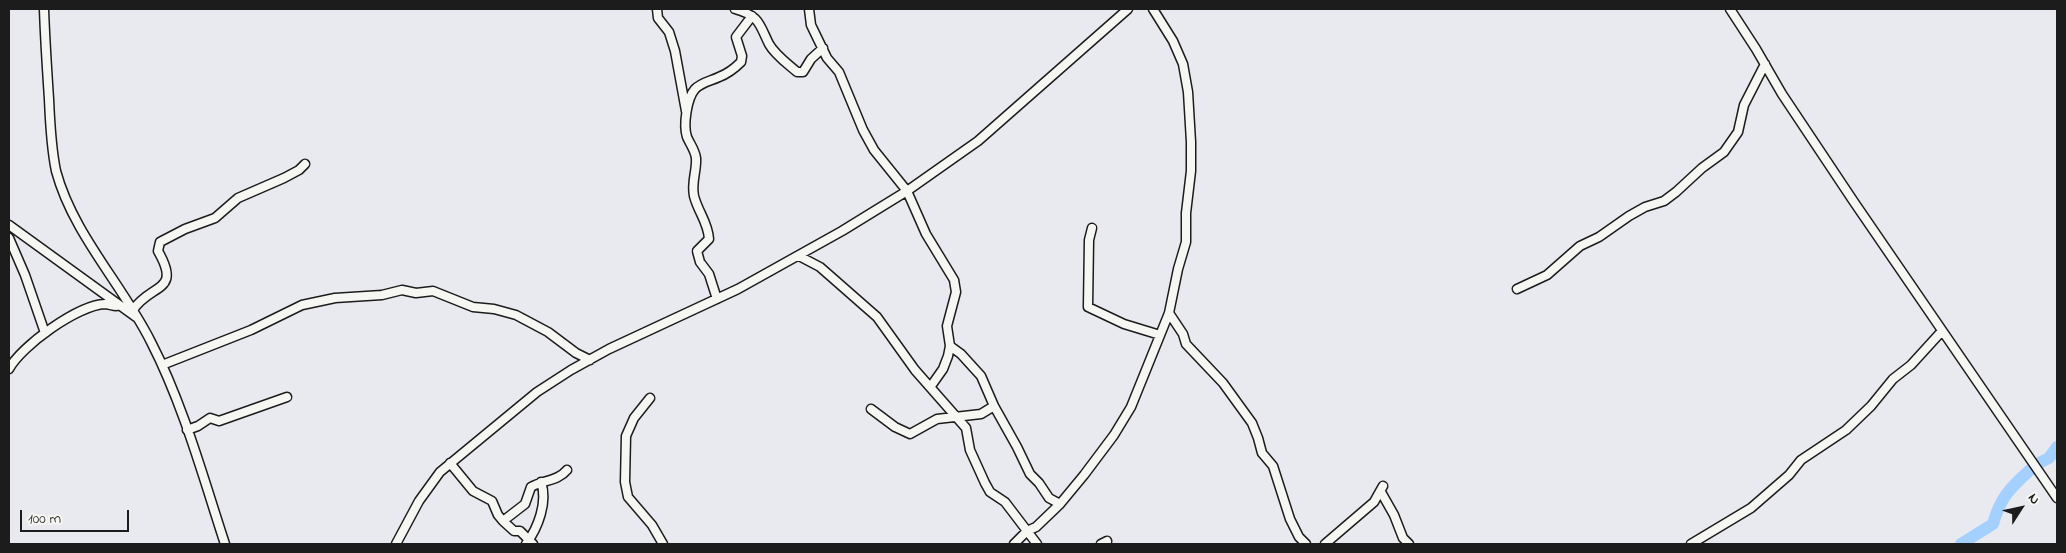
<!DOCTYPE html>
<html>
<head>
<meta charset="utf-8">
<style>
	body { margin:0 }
	#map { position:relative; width:2066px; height:553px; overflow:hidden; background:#e9e9f0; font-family:"Indie Flower",sans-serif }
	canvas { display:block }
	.frame { position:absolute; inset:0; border:10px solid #1c1c1c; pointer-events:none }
	.north { position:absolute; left:1996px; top:483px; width:50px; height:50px; -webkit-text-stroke:4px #f6f6f2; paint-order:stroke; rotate:55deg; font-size:14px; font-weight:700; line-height:20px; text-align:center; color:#1c1c1c }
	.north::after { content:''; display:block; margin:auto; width:18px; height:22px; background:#1c1c1c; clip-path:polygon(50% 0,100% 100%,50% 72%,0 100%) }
	.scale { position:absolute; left:20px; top:510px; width:109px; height:22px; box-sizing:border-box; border:2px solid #1c1c1c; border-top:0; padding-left:6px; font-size:15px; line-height:18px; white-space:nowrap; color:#1c1c1c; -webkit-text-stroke:4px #f6f6f2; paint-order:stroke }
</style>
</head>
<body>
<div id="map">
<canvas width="2066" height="553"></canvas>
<div class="frame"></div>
<div class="north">N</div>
<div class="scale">100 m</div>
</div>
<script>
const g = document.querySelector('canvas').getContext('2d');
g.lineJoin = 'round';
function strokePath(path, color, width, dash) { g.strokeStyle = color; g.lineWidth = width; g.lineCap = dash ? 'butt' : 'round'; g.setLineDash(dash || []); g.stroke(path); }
strokePath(new Path2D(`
	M2039 463 2049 458 2057 447
	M1961 544 1993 524C2000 498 2010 488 2030 470`), '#a3d0fe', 12);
const minor = new Path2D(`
	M44 9C45 39 47 69 49 99 50 123 51 147 56 171 73 234 122 284 151 342 183 404 203 477 225 544
	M657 9 658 18 669 32 675 51 686 111
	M735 9C760 16 759 24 769 44 775 55 788 64 797 72H803L811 59 823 48
	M809 9 811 25 827 58 839 72 863 130 874 150 907 191 926 234 954 280 956 292 947 326 950 346 948 356 943 369 931 386
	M1730 9 1756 49 1782 94 1854 202 2057 498
	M9 225 136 317
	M1092 228 1089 240 1088 307 1124 324 1160 335
	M9 238 25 275 45 333
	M799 256 820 267 877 317 915 370 966 428 970 450 985 483 990 492 1005 502 1037 544
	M1517 289 1547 275 1580 246 1599 237 1629 216 1645 207 1664 201 1676 192 1702 168 1724 152 1738 132 1744 105 1765 64
	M717 299 709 274 700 262 697 251 709 239C708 222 698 212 694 196 691 182 697 171 696 158 695 150 690 144 687 137 683 125 687 98 695 89 702 82 711 81 719 77 727 74 735 68 741 62L742 56 736 37 752 16
	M133 310C151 283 182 293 158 251L160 242 185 229 215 218 238 198 284 178 299 170 305 164
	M1169 313 1183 334 1186 344 1223 383 1252 423 1258 438 1262 453 1273 466 1290 519 1299 537 1306 544
	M950 346 961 354 981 376 994 406 1017 447 1030 474 1039 483 1049 498 1060 504
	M162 365 251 330 302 305 335 298 382 295 402 290 416 293 433 291 473 307 494 309 516 315 548 332 576 353 590 360
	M9 369C21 346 78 305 105 304 108 304 113 306 116 306
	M650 398 634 418 626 436 625 482 628 497 652 525 663 544
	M871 409 895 427 910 434 937 419 981 414 994 406
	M187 430 198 426 210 418 219 421 287 397
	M450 463 473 491 492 501 498 515 503 521 514 531H520L533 544
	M1381 492 1394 515 1403 538 1409 544
	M503 521 525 504 531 487C543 480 558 481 567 470
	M396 544 419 501 440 472 537 392 571 370 609 349 738 289 842 231 907 191 978 141 1128 9
	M526 544C538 528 548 502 541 482
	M1014 544 1027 531 1036 527 1060 504 1084 475 1114 435 1131 407 1169 313 1178 269 1186 242V213L1191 171V142L1188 92 1183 64 1173 41 1153 9
	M1101 544 1107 541
	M1325 544 1374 502 1383 486
	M1691 544 1751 508 1789 475 1801 460 1846 430 1871 406 1893 379 1911 365 1942 331`);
strokePath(minor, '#1c1c1c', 11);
strokePath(minor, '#f6f6f2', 8);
</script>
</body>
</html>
